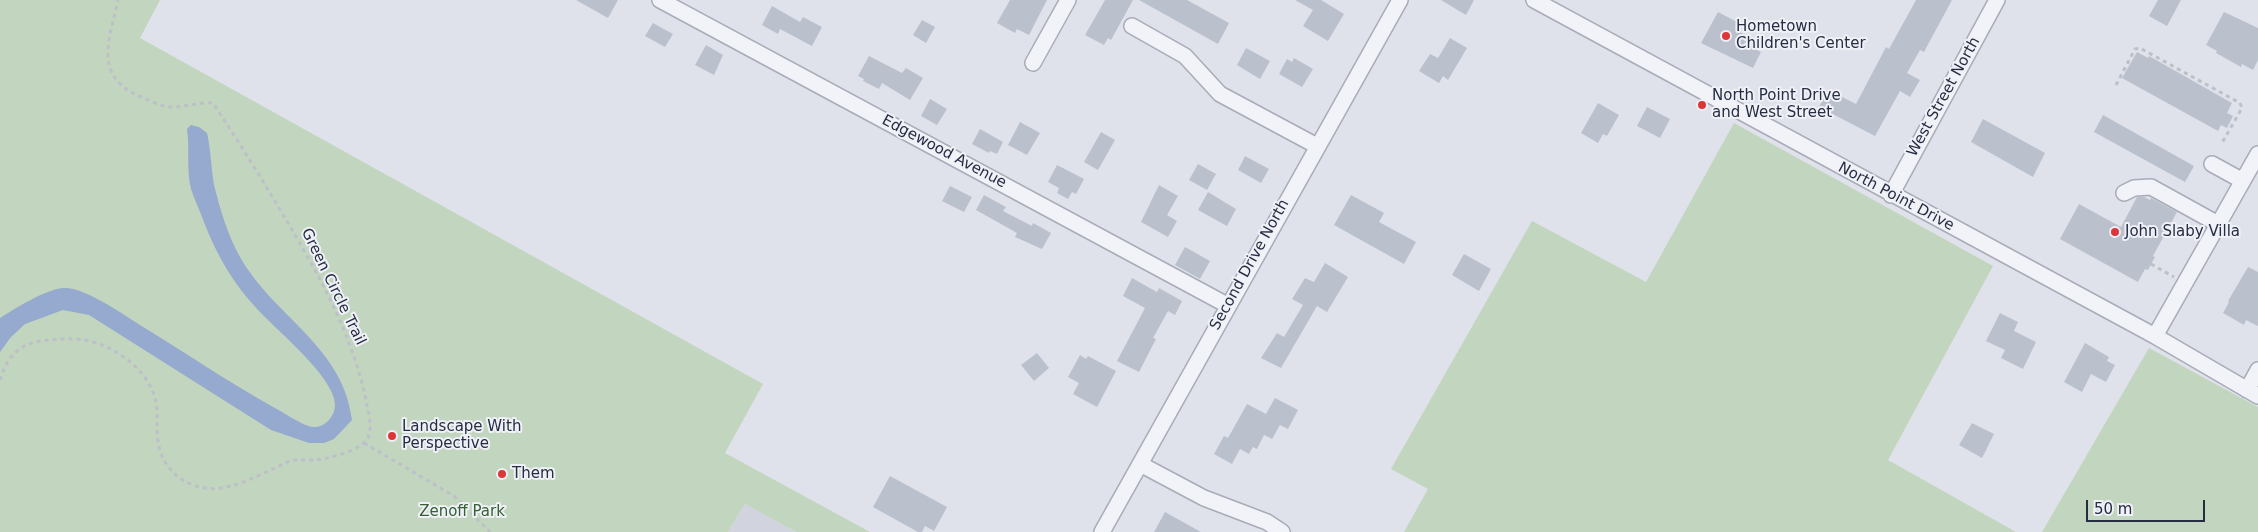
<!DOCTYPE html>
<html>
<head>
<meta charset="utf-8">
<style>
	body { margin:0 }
	#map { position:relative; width:2258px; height:532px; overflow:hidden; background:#dfe2ea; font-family:"DejaVu Sans",sans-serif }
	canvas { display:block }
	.scale { position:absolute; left:2086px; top:500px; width:119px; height:22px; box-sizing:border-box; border:2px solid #262d43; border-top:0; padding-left:6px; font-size:15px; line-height:18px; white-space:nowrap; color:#262d43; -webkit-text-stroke:4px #eff1f7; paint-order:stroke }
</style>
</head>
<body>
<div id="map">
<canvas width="2258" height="532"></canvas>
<div class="scale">50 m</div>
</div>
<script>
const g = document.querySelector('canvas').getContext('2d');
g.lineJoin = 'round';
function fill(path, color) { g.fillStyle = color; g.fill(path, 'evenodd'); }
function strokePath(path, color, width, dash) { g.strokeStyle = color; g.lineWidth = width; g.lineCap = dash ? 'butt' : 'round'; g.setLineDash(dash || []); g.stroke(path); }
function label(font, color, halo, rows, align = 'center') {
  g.font = font + ' "DejaVu Sans",sans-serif'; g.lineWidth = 4; g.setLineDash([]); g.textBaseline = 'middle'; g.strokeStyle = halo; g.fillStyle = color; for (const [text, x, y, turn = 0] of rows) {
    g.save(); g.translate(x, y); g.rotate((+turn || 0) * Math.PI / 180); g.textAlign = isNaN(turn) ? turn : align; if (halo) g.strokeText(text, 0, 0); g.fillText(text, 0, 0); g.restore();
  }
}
fill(new Path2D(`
	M745 504 796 532H728Z`), '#d1d4df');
fill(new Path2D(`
	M0 0H160L140 38 763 384 725 453 870 532H796L745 504 728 532H0Z
	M1734 123 1993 266 1888 460 2016 532H1404L1428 489 1391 469 1532 221 1646 282Z
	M2149 348 2258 407V532H2042Z`), '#c2d5bf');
fill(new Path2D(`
	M191 125 199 127 207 133C211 150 211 168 214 185 220 209 228 236 240 257 274 317 343 346 352 420L334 439 324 443H309L271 430 89 315 63 310 25 324 11 337 0 352V318C14 309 48 288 64 288 86 287 128 318 148 330 189 355 230 383 273 407 283 412 303 426 313 427 325 428 335 416 335 405 336 381 285 337 269 321 236 289 218 259 202 217 199 208 194 199 191 189 186 170 190 148 187 129Z`), '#96a9ce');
fill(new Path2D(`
	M576 0H618L608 18Z
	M1010 0H1047L1029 35 1017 29 1015 33 997 23Z
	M1105 0H1133L1111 40 1108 38 1104 45 1085 35Z
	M1139 0H1187L1229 23 1218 44Z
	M1295 0H1321L1344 14 1328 41 1303 26 1313 10Z
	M1441 0H1474L1466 15Z
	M1916 0H1952L1924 52 1920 50 1907 73 1920 80 1910 97 1900 91 1875 136 1819 107 1828 90 1856 104 1886 47 1889 49Z
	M2158 0H2181L2167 26 2149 16Z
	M772 6 800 22 803 17 822 27 812 46 780 29 778 34 762 25Z
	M1718 12 1741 24 1738 31 1757 41 1753 48 1761 52 1753 68 1701 43Z
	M2224 12 2258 28V60L2253 70 2242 64 2241 67 2216 53 2217 51 2206 45Z
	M922 20 935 27 926 43 913 35Z
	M653 23 673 34 665 47 645 36Z
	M1450 38 1467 48 1448 80 1443 76 1439 83 1419 71 1430 54 1438 58Z
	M706 45 723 55 714 75 695 65Z
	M1246 48 1270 61 1260 79 1237 65Z
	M2137 52 2148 58 2149 56 2232 103 2227 113 2233 116 2227 128 2221 125 2218 131 2122 78Z
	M869 56 902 73 906 68 923 78 910 100 882 83 879 89 863 81 864 79 858 76Z
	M1294 58 1313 69 1302 87 1279 74 1287 59 1292 62Z
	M930 99 947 109 937 125 921 116Z
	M1598 103 1619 115 1607 136 1603 134 1598 143 1581 133Z
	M1647 107 1670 119 1660 138 1637 126Z
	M2103 115 2194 166 2185 182 2094 132Z
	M1983 119 2045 153 2033 177 1971 142Z
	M1020 122 1040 133 1027 155 1008 145Z
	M980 129 1003 142 997 154 990 151 989 153 972 144Z
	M1101 132 1115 140 1098 170 1084 162Z
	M1245 156 1269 169 1261 183 1238 170Z
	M1198 164 1216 174 1207 190 1189 180Z
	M1057 165 1084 179 1076 194 1072 192 1068 199 1057 193 1059 188 1048 182Z
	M1159 185 1178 196 1167 215 1177 221 1168 237 1141 222Z
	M950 186 972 197 964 212 942 201Z
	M1208 192 1236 209 1227 226 1198 210Z
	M984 195 1006 207 1003 211 1032 226 1033 223 1051 233 1042 249 1015 237 1017 233 976 210Z
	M1351 195 1384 213 1379 222 1416 242 1404 264 1334 225Z
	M2137 197H2144L2150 200 2151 198 2177 212 2153 256 2155 257 2151 264 2148 270 2145 269 2138 282 2060 239 2079 204 2121 227Z
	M1185 247 1210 261 1200 279 1175 265Z
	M1464 254 1491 269 1479 291 1452 275Z
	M1325 263 1348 277 1327 312 1317 306 1281 368 1261 358 1277 333 1284 337 1303 305 1292 299 1305 278 1314 282Z
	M2248 267 2258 272V326L2246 320 2244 325 2223 313 2229 302 2228 301Z
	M1132 278 1157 292 1159 288 1182 301 1175 315 1168 311 1153 338 1156 339 1139 372 1117 361 1145 308 1123 296Z
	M2000 313 2018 322 2014 331 2036 342 2023 369 2001 358 2005 350 1986 341Z
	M2085 343 2109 357 2107 361 2115 365 2106 382 2091 374 2082 392 2064 382Z
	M1037 353 1049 368 1034 381 1021 365Z
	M1080 355 1086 359 1088 356 1116 371 1097 407 1073 394 1079 383 1068 377Z
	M1275 398 1298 410 1288 429 1280 425 1272 439 1264 435 1257 449 1253 447 1249 454 1240 449 1232 464 1214 454 1224 436 1228 438 1247 404 1266 414Z
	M1972 423 1994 434 1982 458 1959 445Z
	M890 476 947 507 934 531 925 526 922 532H918L873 507Z
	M1165 512 1201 532H1154Z`), '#bbc0cd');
const minor = new Path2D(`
	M660 0 1227 305
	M1534 0 2155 336 2258 396
	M1132 26 1185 56 1220 94 1317 146
	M1033 63 1068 0
	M2212 164 2243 181
	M2124 193 2134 188 2151 187 2218 224
	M1891 195 1997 0
	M2155 336 2258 154
	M2247 390 2258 370
	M1140 464 1204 498 1267 522 1282 532
	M1102 532 1400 0`);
strokePath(minor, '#a8acb8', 18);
strokePath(new Path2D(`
	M2116 85 2135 49 2140 48 2240 103 2242 108 2222 143
	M2151 264 2174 277
	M0 380C6 359 18 344 41 341 58 339 76 337 93 342 121 350 150 373 156 402 158 410 157 420 157 428 157 455 168 475 193 485 221 496 250 479 275 468 282 465 289 460 296 460 301 459 307 461 313 460 325 460 363 450 368 438 373 426 368 412 366 400 352 334 319 275 285 218 262 179 238 141 213 103 199 102 186 107 171 107 161 107 149 100 139 96 92 75 110 39 118 0
	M364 443 454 496 490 532`), '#bdc0c9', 3, [4, 4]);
strokePath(minor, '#f2f3f8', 15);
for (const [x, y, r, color] of [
	[1726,36,5,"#dd3639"],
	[1702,105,5,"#dd3639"],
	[2115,232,5,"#dd3639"],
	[392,436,5,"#dd3639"],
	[502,474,5,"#dd3639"]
]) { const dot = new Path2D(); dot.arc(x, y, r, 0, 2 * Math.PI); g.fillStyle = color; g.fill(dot); strokePath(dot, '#eff1f7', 2); }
label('15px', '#262d43', '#eff1f7', [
	["Hometown",1736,27],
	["Children's Center",1736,44],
	["North Point Drive",1712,96],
	["and West Street",1712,113],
	["John Slaby Villa",2125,232],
	["Landscape With",402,427],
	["Perspective",402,444],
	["Them",512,474]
], 'left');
label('15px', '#262d43', '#eff1f7', [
	["West Street North",1944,97,-61],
	["Edgewood Avenue",944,152,28],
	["North Point Drive",1896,197,28],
	["Second Drive North",1250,265,-61],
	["Green Circle Trail",333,287,64]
]);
label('15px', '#346032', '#eff1f7', [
	["Zenoff Park",462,512]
]);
</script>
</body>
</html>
